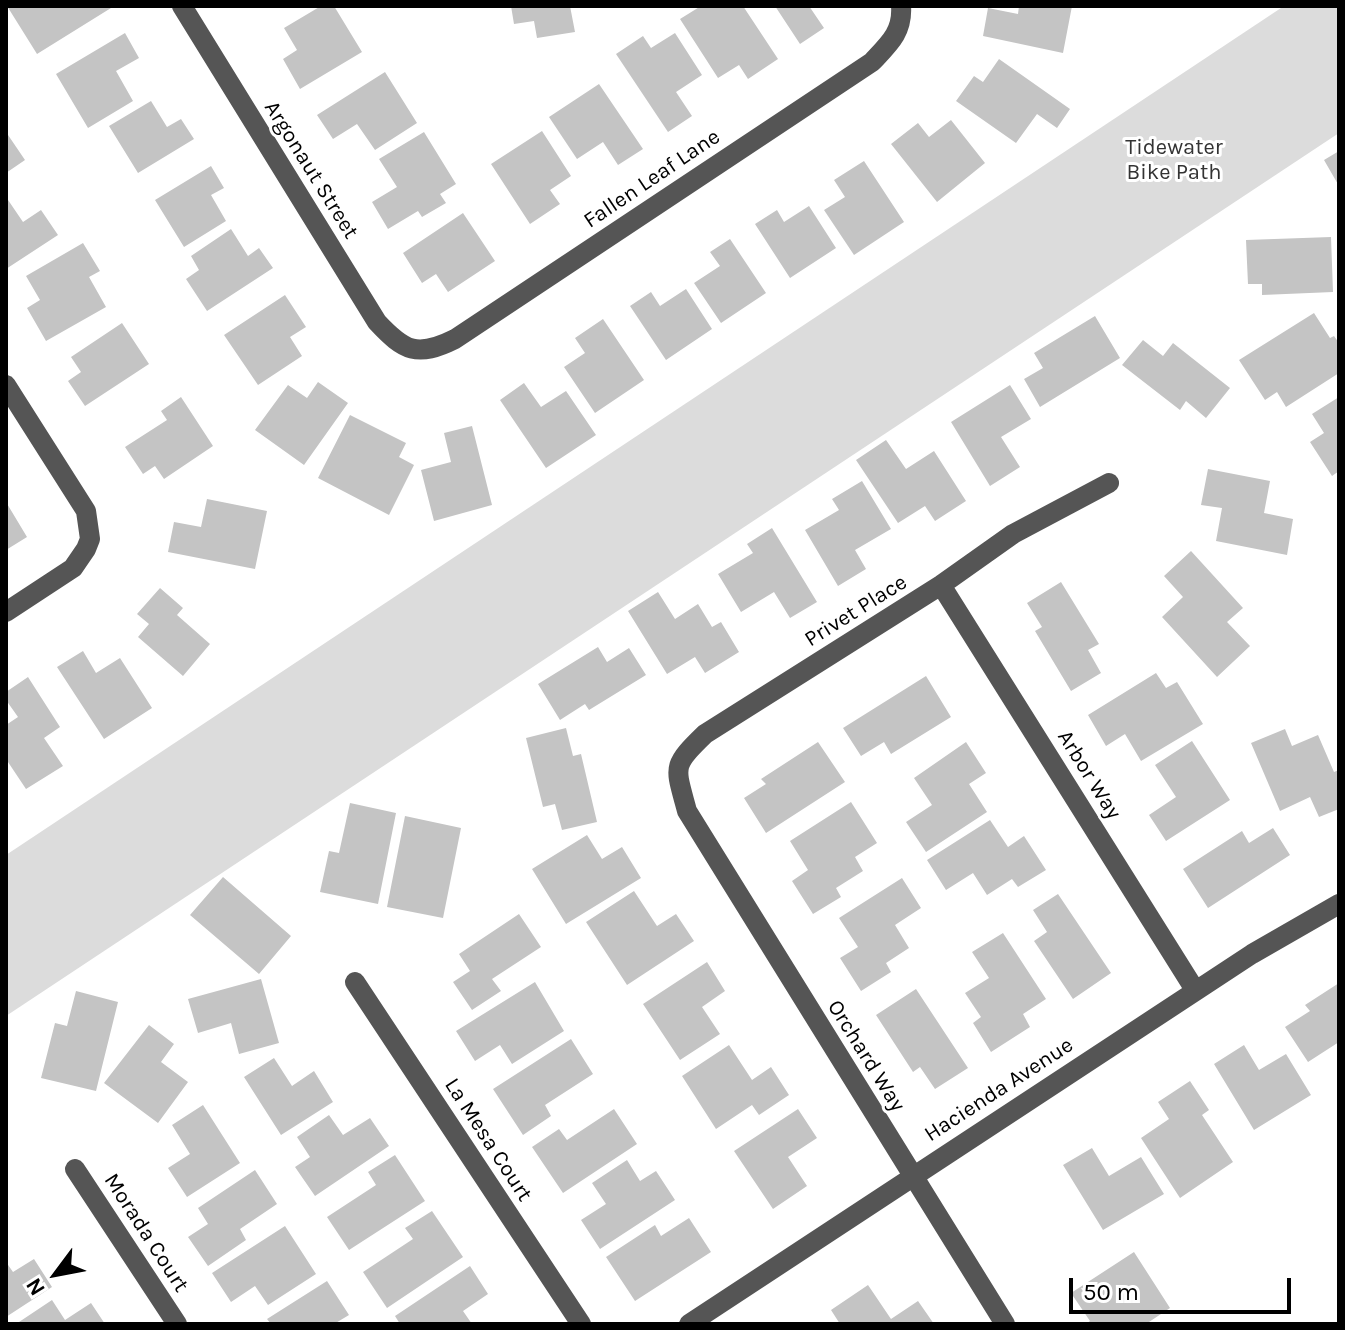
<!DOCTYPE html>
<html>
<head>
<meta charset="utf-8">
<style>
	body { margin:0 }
	#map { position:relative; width:1345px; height:1330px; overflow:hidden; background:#fff; font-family:Karla,sans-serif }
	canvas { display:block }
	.frame { position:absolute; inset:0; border:8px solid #000; pointer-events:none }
	.north { position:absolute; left:16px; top:1234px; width:80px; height:80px; -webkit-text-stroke:6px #fff; paint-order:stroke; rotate:238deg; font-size:22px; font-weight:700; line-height:32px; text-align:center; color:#000 }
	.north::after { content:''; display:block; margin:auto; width:28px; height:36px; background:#000; clip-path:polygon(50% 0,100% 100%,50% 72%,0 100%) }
	.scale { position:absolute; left:1069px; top:1278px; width:222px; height:36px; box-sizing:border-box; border:4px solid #000; border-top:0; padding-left:10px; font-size:24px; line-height:28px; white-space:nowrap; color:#000; -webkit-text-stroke:6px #fff; paint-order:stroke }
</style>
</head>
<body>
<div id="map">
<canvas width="1345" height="1330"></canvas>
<div class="frame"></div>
<div class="north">N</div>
<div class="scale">50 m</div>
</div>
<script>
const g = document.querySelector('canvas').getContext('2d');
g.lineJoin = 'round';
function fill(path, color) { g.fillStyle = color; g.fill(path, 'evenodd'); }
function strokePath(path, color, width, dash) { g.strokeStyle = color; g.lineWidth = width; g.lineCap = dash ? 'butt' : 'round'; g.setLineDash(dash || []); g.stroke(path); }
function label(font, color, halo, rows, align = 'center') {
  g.font = font + ' Karla,sans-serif'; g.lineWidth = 6; g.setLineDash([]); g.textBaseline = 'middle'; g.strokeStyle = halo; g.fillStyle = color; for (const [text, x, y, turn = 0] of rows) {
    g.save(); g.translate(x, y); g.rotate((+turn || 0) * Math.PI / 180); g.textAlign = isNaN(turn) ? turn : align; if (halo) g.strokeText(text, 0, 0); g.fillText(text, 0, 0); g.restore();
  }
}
fill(new Path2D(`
	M1284 6H1339V133L6 1016V855Z`), '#dcdcdc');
fill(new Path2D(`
	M7 6H110L111 8 37 54Z
	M321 6H334L362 52 300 89 283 59 297 50 284 28Z
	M511 6H570L575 32 537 38 534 21 514 24Z
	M701 6H743L778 59 748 79 739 65 718 78 680 19Z
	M775 6H809L824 28 800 44Z
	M1019 6H1072L1063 53 983 36 988 8 1018 14Z
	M125 33 139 58 116 71 133 101 88 128 56 74Z
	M675 33 702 75 676 92 692 116 668 132 616 54 643 36 651 48Z
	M999 59 1070 109 1057 128 1037 114 1016 143 956 101 974 76 983 82Z
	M385 72 417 123 375 150 357 124 333 139 317 115Z
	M599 84 643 149 618 165 603 142 577 159 549 117Z
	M151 101 167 127 181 119 194 139 138 173 109 126Z
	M951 120 985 163 937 202 891 144 918 123 929 137Z
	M542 131 571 176 550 190 560 204 530 224 491 164Z
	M6 132 25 160 6 173Z
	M424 132 456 184 440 194 446 203 422 217 418 211 388 229 372 202 397 187 379 159Z
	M1339 151V186L1324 160Z
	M864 161 904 222 854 255 824 210 845 197 834 180Z
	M211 166 224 188 211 195 226 221 184 247 155 200Z
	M6 197 23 222 41 210 58 235 6 269Z
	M809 206 836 248 790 278 755 224 777 210 784 222Z
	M463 213 495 261 448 292 436 274 422 283 403 253Z
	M231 229 248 256 259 248 273 268 207 311 186 279 199 270 191 256Z
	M1331 237 1333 292 1262 295V284H1248L1246 240Z
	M730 239 766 293 721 323 694 283 720 266 710 252Z
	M83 243 100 271 89 277 106 307 46 341 27 308 40 300 26 276Z
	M686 289 712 329 666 360 630 306 651 292 660 306Z
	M285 295 306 327 290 337 302 356 258 385 224 335Z
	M1314 313 1330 338 1334 336 1339 343V373L1286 407 1277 392 1265 400 1239 360Z
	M1095 316 1120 358 1040 407 1024 379 1043 368 1034 353Z
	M603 319 644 380 595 413 564 367 585 353 575 338Z
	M122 323 149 364 85 406 68 381 81 372 71 357Z
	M1143 340 1163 356 1173 343 1230 388 1206 418 1186 401 1180 410 1122 365Z
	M318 382 348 403 304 465 255 430 288 385 307 398Z
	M524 383 541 407 566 391 596 435 546 468 500 400Z
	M1010 385 1031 419 1001 437 1020 467 990 486 951 422Z
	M181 397 213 446 164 479 155 466 143 474 125 447 167 420 161 411Z
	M1339 397V471L1332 476 1310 442 1324 433 1312 414Z
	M350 415 406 443 399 457 414 465 389 515 318 478Z
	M472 426 492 505 434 521 421 470 451 462 444 433Z
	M886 440 906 469 934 451 966 501 935 521 925 506 898 523 856 460Z
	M1208 469 1270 481 1264 513 1293 519 1287 555 1216 541 1222 508 1201 505Z
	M862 481 891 529 855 550 866 569 838 586 805 530 839 510 832 499Z
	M207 499 267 511 255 569 168 552 174 522 201 527Z
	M6 502 27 537 6 550Z
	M772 528 817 602 790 618 774 592 741 612 718 574 753 553 747 544Z
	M1191 551 1243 608 1227 622 1250 646 1217 677 1162 617 1183 597 1164 576Z
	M1061 582 1099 644 1088 650 1101 673 1071 691 1035 631 1042 627 1027 603Z
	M160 588 183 608 177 615 210 644 183 676 138 637 149 624 137 614Z
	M658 592 675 619 698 604 712 627 721 622 739 652 705 673 695 657 667 674 628 611Z
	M598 647 607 662 629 648 646 675 589 710 585 704 560 720 538 684Z
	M83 651 96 673 120 658 152 708 104 739 57 667Z
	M1156 673 1166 688 1177 682 1203 724 1141 761 1125 734 1106 746 1088 715Z
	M926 676 951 717 891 754 884 742 861 756 843 728Z
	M28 677 60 727 44 738 63 766 26 789 6 759V725L18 717 6 700V692Z
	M566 728 573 756 581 754 597 822 562 830 555 804 543 807 526 738Z
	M1285 729 1292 746 1318 735 1334 772 1339 770V809L1319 817 1310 797 1280 811 1251 743Z
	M1192 741 1230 800 1166 841 1149 815 1176 797 1155 765Z
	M818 742 845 782 766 833 744 798 766 784 761 779Z
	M966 742 986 773 969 784 987 812 926 852 906 822 932 805 914 778Z
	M851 802 877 843 855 857 863 871 836 888 841 897 813 914 792 881 808 870 790 841Z
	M350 803 396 813 378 904 320 892 329 851 339 853Z
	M405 816 461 828 443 918 387 907Z
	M990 820 1008 847 1024 836 1046 870 1018 887 1012 879 987 895 973 873 946 890 927 860Z
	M1273 828 1290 855 1208 908 1183 869 1242 831 1249 843Z
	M587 835 602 859 622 847 641 878 566 924 532 869Z
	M223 877 291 936 259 974 190 915Z
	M902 878 921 908 895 925 909 948 886 963 891 972 861 991 840 958 858 947 839 918Z
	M634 891 657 926 676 914 694 941 627 985 586 922Z
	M1058 894 1111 973 1073 999 1034 941 1047 932 1033 910Z
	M519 914 541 947 492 979 501 991 472 1010 453 982 470 971 459 954Z
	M1003 933 1046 999 1023 1014 1030 1027 991 1052 973 1023 981 1017 965 993 989 978 972 952Z
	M707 962 725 991 702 1007 720 1034 680 1060 643 1004Z
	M261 979 279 1043 239 1054 231 1023 198 1033 188 999Z
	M535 982 564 1031 512 1064 500 1045 475 1061 456 1031Z
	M1339 983V1042L1308 1062 1285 1027 1310 1011 1305 1005Z
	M916 989 968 1068 935 1089 920 1067 913 1072 876 1015Z
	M76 991 118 1002 96 1091 41 1078 55 1023 67 1026Z
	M149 1025 174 1044 161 1062 188 1082 158 1123 104 1083Z
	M571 1039 593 1074 545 1105 551 1116 523 1135 493 1089Z
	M729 1045 752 1080 771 1067 789 1095 759 1115 752 1105 716 1129 682 1076Z
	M1244 1045 1259 1070 1286 1054 1311 1095 1254 1130 1214 1064Z
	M274 1058 292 1086 314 1071 333 1102 281 1135 244 1077Z
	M1190 1081 1209 1110 1202 1115 1233 1162 1180 1198 1141 1138 1169 1119 1158 1102Z
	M203 1105 240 1163 187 1197 168 1168 190 1154 172 1125Z
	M614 1109 637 1144 563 1193 532 1147 559 1129 567 1140Z
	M798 1109 817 1138 788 1157 807 1186 773 1209 734 1151Z
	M329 1115 343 1135 370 1118 389 1146 315 1196 295 1167 310 1157 297 1137Z
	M1092 1148 1109 1176 1141 1157 1164 1194 1103 1230 1063 1165Z
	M395 1155 425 1201 349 1250 327 1217 376 1185 368 1172Z
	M627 1160 640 1181 656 1171 675 1200 600 1249 581 1220 606 1204 592 1183Z
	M255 1170 277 1204 240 1229 246 1240 208 1266 188 1237 208 1224 198 1208Z
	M432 1211 463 1257 387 1308 363 1272 413 1239 405 1228Z
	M689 1218 711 1252 635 1301 606 1257 655 1225 661 1236Z
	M285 1226 316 1274 268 1305 255 1286 231 1302 212 1273Z
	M1134 1252 1170 1308 1146 1324H1086L1090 1321 1071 1293Z
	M34 1259 52 1287 6 1317V1262L13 1272Z
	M470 1266 488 1294 463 1311 472 1324H400L395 1316Z
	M327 1281 349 1315 334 1324H271L267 1319Z
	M868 1285 891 1319 918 1301 934 1324H840L831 1310Z
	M52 1300 65 1320 91 1303 105 1324H16Z`), '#c4c4c4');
strokePath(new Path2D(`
	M182 6 377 322C404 351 417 358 455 339L872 62C889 44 903 32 901 6
	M6 385 86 511 90 539 86 549 73 568 6 612
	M941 585 1195 990
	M355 982 581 1324
	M75 1169 177 1324
	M689 1324 1252 954 1339 904
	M1005 1324 687 811C675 766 671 767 705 734L941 585 1013 534 1109 483`), '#555', 20);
label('22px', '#333', '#fff', [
	["Tidewater",1174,148],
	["Bike Path",1174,173]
]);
label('22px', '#000', '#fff', [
	["Argonaut Street",311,170,58],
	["Fallen Leaf Lane",652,179,-34],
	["Privet Place",856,611,-32],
	["Arbor Way",1089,775,58],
	["Orchard Way",866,1056,58],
	["Hacienda Avenue",999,1090,-33],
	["La Mesa Court",488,1140,57],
	["Morada Court",146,1233,57]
]);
</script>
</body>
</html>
